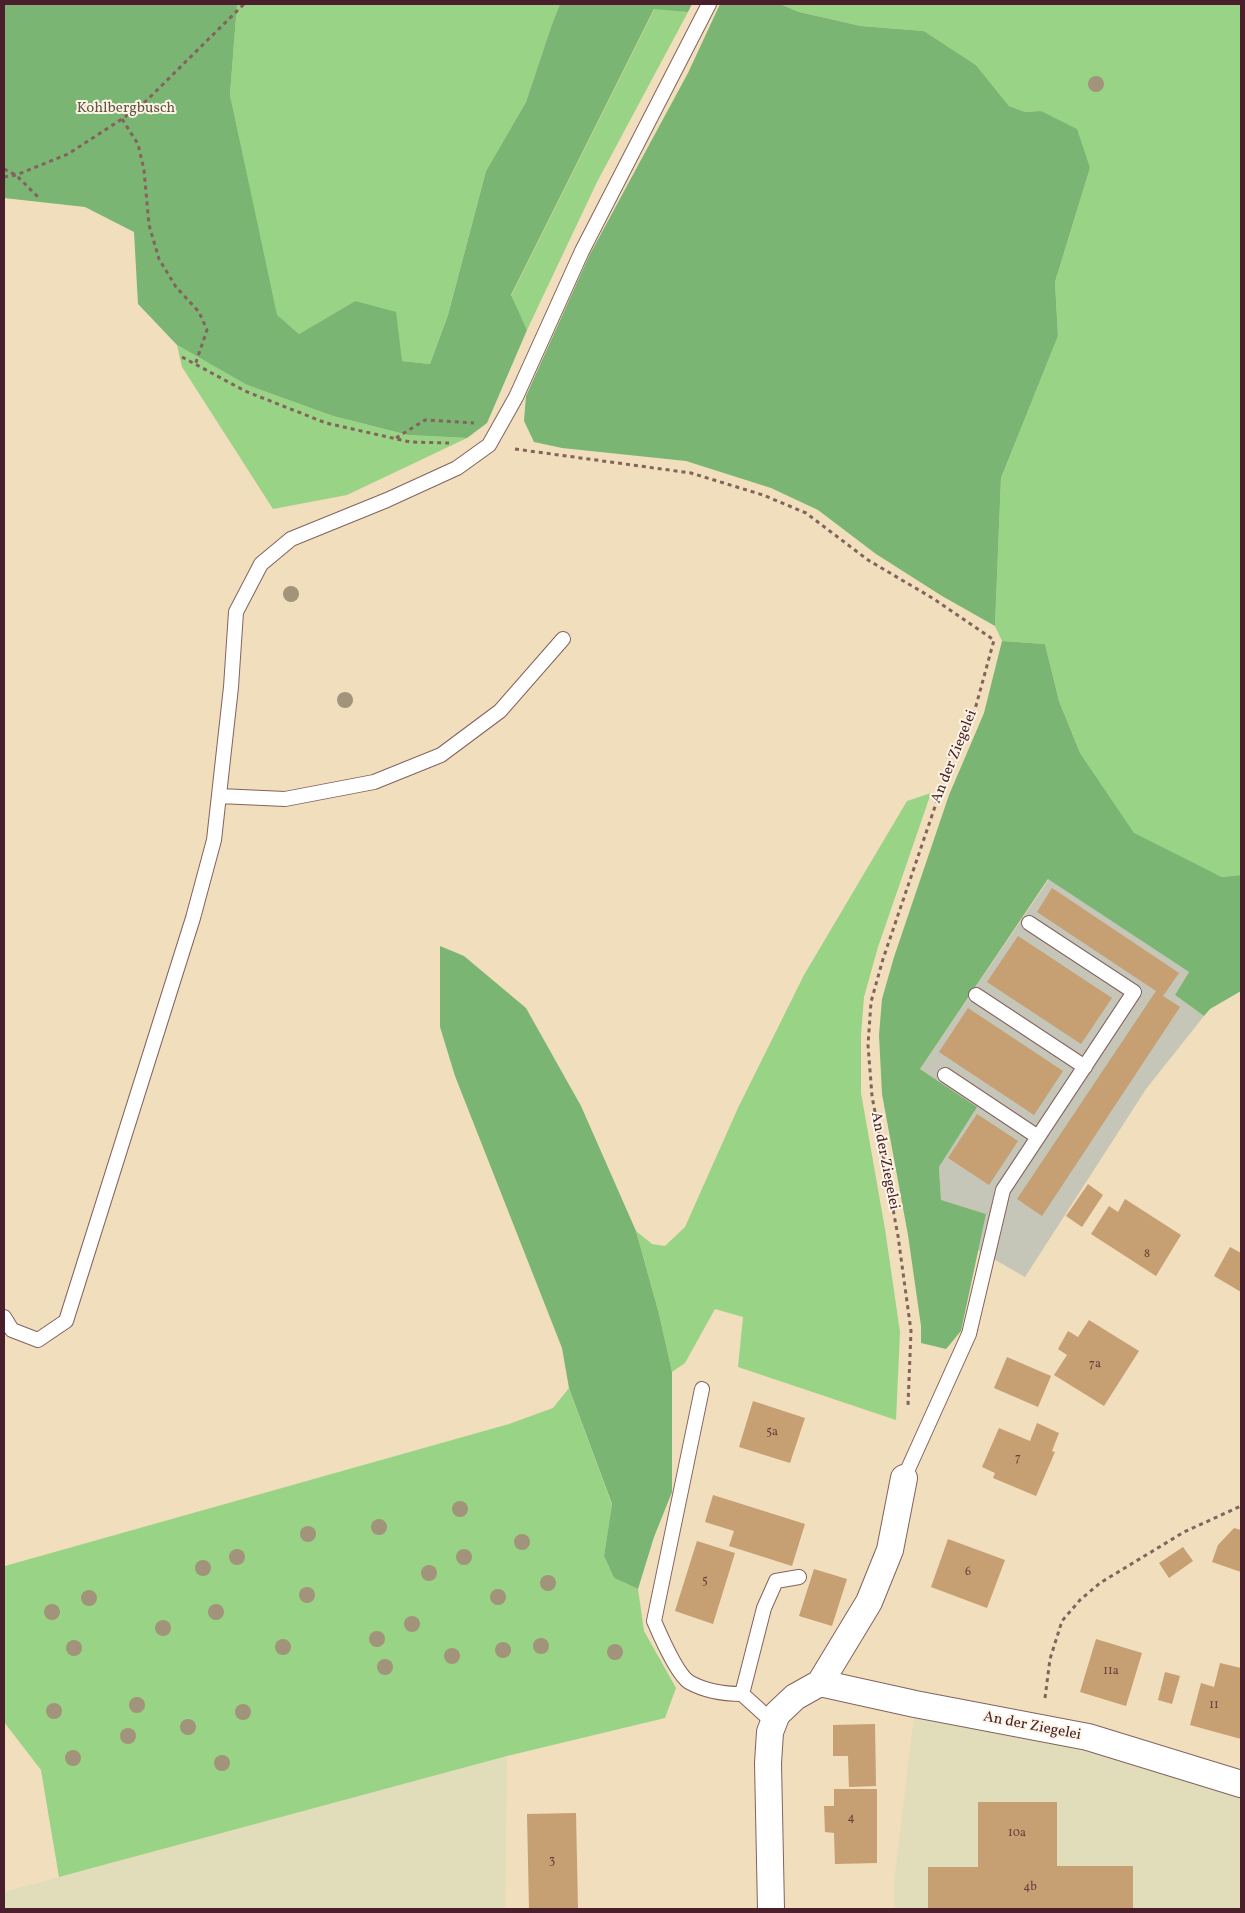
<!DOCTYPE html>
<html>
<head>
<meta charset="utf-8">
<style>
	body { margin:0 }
	#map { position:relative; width:1245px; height:1913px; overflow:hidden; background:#f0debc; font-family:Vollkorn,serif }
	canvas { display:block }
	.frame { position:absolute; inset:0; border:5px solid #4a1f2b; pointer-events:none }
</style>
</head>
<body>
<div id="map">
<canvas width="1245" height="1913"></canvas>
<div class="frame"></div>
</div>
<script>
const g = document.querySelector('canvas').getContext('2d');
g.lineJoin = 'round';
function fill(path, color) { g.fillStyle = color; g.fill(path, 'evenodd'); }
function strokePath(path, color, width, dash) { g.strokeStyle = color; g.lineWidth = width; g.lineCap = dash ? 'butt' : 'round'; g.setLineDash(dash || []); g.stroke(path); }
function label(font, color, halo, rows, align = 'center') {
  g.font = font + ' Vollkorn,serif'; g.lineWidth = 4; g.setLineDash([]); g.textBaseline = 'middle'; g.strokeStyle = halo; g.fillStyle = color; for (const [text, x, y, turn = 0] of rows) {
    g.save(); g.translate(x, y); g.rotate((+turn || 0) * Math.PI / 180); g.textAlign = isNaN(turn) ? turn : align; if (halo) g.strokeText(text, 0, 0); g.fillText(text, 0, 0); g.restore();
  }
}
fill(new Path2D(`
	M914 1717 1084 1750 1241 1796V1909H894V1882Z
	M507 1756 505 1909H4V1892Z`), '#e1dcba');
fill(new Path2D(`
	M1049 879 1189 972 1175 995 1204 1016 1146 1089 1025 1277 978 1250 986 1214 941 1201 939 1167 976 1107 920 1069Z`), '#c5c5b8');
fill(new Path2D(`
	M237 4H560L552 24 526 102 486 171 448 315 430 364 402 361 355 301 299 334 276 315 230 95Z
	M780 4H1241V875L1222 877 1134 834 1080 753 1059 701 1045 644 1002 641 995 626 1001 478 1058 336 1055 282 1090 168 1041 111 1025 112 1009 106 976 65 924 31 861 26 799 12Z
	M655 8 688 12 597 182 527 330 511 296Z
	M177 345 247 385 333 416 408 435 467 438 347 495 273 509 182 367Z
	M931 793 878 947 864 997 861 1035V1093L885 1229 900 1332 896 1420 738 1367 743 1317 715 1309 685 1363 672 1372 659 1314 636 1231 652 1244 665 1246 685 1227 738 1108 804 975 907 801Z
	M569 1388 612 1505 604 1556 614 1578 638 1589 644 1631 676 1688 665 1718 507 1756 59 1877 41 1770 4 1722V1571L5 1566 509 1424 553 1408Z`), '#99d386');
fill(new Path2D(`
	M4 4H237L230 95 277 315 299 334 355 301 396 312 402 361 430 364 448 315 486 171 526 102 552 24 560 4H692L688 12 654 9 511 295 527 330 487 423 467 438 408 435 333 416 247 385 177 345 138 304 134 232 85 207 4 198Z
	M720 4H780L799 12 861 26 924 31 976 65 1009 106 1025 112 1041 111 1077 129 1090 168 1055 282 1058 336 1001 478 995 626 942 596 876 554 818 510 771 488 686 461 562 448 534 442 524 421 526 396 589 256 688 73Z
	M1002 641 1045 644 1059 701 1080 753 1134 833 1222 877 1241 875V991L1210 1009 1204 1016 1175 995 1189 972 1048 879 920 1069 977 1107 939 1167 941 1200 986 1214 961 1331 946 1349 921 1343V1326L908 1235 882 1094 879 1035 882 999 894 957 949 795 984 713Z
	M440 946 464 956 526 1008 581 1106 636 1231 659 1314 672 1372V1492L654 1537 638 1589 614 1578 604 1556 612 1504 569 1388 562 1348 455 1076 440 1027Z`), '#7ab573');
fill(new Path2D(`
	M1052 888 1179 973 1163 996 1180 1007 1042 1216 1017 1199 1156 991 1037 912Z
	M1018 936 1112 998 1081 1044 987 982Z
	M968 1008 1063 1071 1034 1115 939 1052Z
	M977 1114 1018 1141 989 1185 948 1158Z
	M1088 1184 1103 1195 1082 1227 1066 1216Z
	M1125 1199 1181 1235 1156 1276 1091 1234 1109 1206 1118 1212Z
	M1230 1247 1241 1253V1292L1214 1276Z
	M1089 1320 1139 1351 1104 1406 1054 1375 1067 1355 1058 1349 1068 1331 1078 1337Z
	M1007 1357 1051 1376 1038 1407 994 1388Z
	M753 1401 805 1418 790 1463 739 1447Z
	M1037 1423 1059 1433 1052 1451 1055 1452 1036 1496 993 1478 995 1473 982 1467 999 1428 1030 1441Z
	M713 1495 805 1524 792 1566 729 1546 734 1531 705 1522Z
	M1234 1528 1241 1530V1572L1212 1562 1218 1545Z
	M948 1539 1005 1560 987 1608 931 1587Z
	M697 1541 735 1553 713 1624 675 1611Z
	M1183 1547 1193 1561 1169 1578 1159 1563Z
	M814 1569 847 1579 832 1626 799 1616Z
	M1096 1639 1142 1653 1126 1706 1080 1692Z
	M1220 1663 1241 1668V1739L1190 1725 1201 1683 1214 1687Z
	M1165 1672 1180 1676 1172 1704 1158 1700Z
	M875 1724 876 1786 849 1787 848 1756H833V1725Z
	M834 1789H877V1863L835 1864 834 1833 825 1832 824 1806H834Z
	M978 1802H1057V1866H1133V1909H928V1867H978Z
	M576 1813 578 1909H529L527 1814Z`), '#c69f72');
const lane = new Path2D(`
	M219 796 285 799 374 782 441 755 500 711 563 639
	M976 995 1085 1067
	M945 1075 1038 1137
	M4 1317 12 1330 38 1340 66 1321 193 918 214 840 231 687 236 612 261 564 291 539 387 500 457 468 489 445 516 397 582 251 709 4
	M702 1389 654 1621C660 1635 677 1674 689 1682 705 1691 724 1694 742 1694
	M904 1478 969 1334 1003 1190 1134 992 1029 923
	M774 1723 742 1694 764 1608 776 1581 799 1577`);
const street = new Path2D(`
	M820 1683 915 1704 1088 1737 1241 1784
	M771 1909 768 1763 770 1732 777 1714 795 1697 820 1683 869 1602 890 1550 904 1478`);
strokePath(lane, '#84625e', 16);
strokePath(street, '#84625e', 28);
strokePath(new Path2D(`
	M122 119 138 144 144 170 149 225 159 259 176 287 199 312 207 330 195 365
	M4 169 16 175 39 198
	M4 177 16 175 68 154 122 119 142 105 244 4
	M182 357 245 391 326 423 410 442 449 443
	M396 438 425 420 474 423
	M515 449 691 473 763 495 806 513 868 560 934 599 994 640 974 713 941 789 883 959 871 1002 868 1045 872 1096 898 1236 911 1331 908 1405
	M1045 1698 1050 1659 1062 1621 1080 1600 1100 1583 1184 1532 1241 1506`), '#84625e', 3, [4, 4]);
strokePath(lane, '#fff', 14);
strokePath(street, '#fff', 26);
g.fillStyle = '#a2937b';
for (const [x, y] of [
	[1096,84],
	[291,594],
	[345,700],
	[460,1509],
	[379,1527],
	[308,1534],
	[522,1542],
	[237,1557],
	[464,1557],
	[203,1568],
	[429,1573],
	[548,1583],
	[307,1595],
	[498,1597],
	[89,1598],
	[52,1612],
	[216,1612],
	[412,1624],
	[163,1628],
	[377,1639],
	[541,1646],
	[283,1647],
	[74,1648],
	[503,1650],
	[615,1652],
	[452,1656],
	[385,1667],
	[137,1705],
	[54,1711],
	[243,1712],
	[188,1727],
	[128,1736],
	[73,1758],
	[222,1763]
]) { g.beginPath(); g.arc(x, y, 8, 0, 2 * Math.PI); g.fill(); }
label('12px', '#693f3d', null, [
	["8",1147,1255],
	["7a",1095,1365],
	["5a",772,1433],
	["7",1018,1459],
	["6",968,1573],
	["5",705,1582],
	["11a",1111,1672],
	["11",1214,1706],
	["4",851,1819],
	["10a",1017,1834],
	["3",552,1862],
	["4b",1030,1888]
]);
label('15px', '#625546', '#fcf5e5', [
	["Kohlbergbusch",126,109]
]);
label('15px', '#4a1f2b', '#fcf5e5', [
	["An der Ziegelei",955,757,-68],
	["An der Ziegelei",884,1161,79],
	["An der Ziegelei",1032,1727,11]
]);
</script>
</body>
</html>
